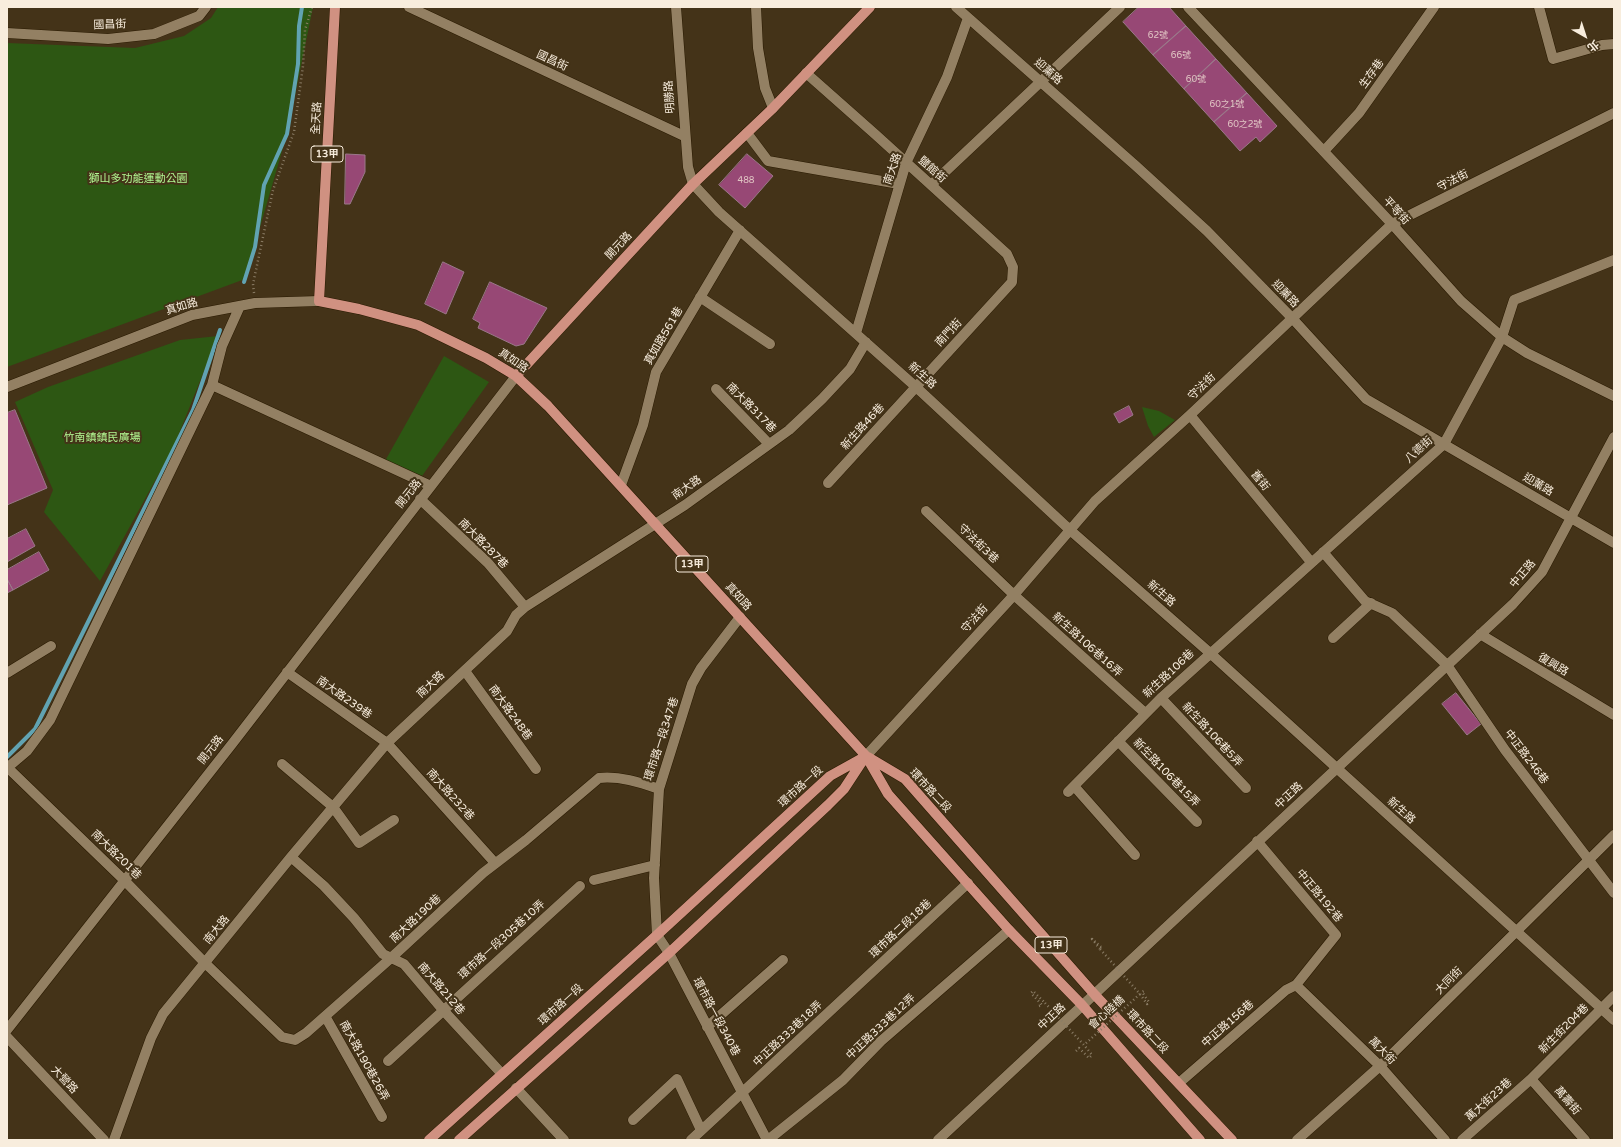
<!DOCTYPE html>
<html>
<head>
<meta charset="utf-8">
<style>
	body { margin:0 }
	#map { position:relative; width:1621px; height:1147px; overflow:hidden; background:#443318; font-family:"Varela Round","Noto Sans TC",sans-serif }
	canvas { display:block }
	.frame { position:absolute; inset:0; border:8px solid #f8eddd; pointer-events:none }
	.north { position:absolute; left:1565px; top:16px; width:40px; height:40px; -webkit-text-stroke:3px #443318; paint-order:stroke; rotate:141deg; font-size:11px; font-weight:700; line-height:16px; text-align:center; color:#f8eddd }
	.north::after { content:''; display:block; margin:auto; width:14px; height:18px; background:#f8eddd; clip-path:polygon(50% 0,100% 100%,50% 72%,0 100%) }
</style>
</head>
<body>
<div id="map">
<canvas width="1621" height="1147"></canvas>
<div class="frame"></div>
<div class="north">北</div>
</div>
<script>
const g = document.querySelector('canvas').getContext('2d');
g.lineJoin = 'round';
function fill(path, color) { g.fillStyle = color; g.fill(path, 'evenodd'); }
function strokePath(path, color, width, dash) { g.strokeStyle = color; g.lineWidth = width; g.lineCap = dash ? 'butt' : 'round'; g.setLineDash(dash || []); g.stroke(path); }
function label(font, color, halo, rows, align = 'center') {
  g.font = font + ' "Varela Round","Noto Sans TC",sans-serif'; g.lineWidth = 4; g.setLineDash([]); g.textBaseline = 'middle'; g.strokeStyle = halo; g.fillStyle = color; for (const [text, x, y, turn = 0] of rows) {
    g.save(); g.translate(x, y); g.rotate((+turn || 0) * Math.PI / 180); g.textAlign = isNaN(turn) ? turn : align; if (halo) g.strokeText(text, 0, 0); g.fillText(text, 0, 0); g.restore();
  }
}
fill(new Path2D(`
	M218 7H313L287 134 245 279 7 367V43L135 48 184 36 211 18Z
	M218 336 174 446 100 581 44 512 53 490 15 402 48 387 180 340Z
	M444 356 489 382 422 476 385 461Z
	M1142 407 1159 411 1175 420 1154 437 1148 426Z`), '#2d5713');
strokePath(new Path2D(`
	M244 282 255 247 264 185 287 134 298 64 299 26 302 7
	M7 757 35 729 193 410 220 330`), '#61a3b2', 4);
const building = new Path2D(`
	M1139 7H1169L1186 26 1153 55 1123 22Z
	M1186 26 1216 59 1184 89 1153 55Z
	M1216 59 1247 93 1214 122 1184 89Z
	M1247 93 1277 126 1260 142 1256 137 1240 151 1214 122Z
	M346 154 365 155V172L350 204H345Z
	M747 154 773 176 745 208 719 185Z
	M443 262 464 272 446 314 425 304Z
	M490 282 547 308 524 344 516 346 478 328 480 323 473 319Z
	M1129 406 1133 415 1119 423 1114 414Z
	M15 410 47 488 7 505V413Z
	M26 529 35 546 7 562V539Z
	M39 552 49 570 13 590 7 579V570Z
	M7 579 13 590 7 593Z
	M1456 693 1481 724 1467 735 1442 704Z`);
fill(building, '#974875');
strokePath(building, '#9a7889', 1);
const minor = new Path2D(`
	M409 7 684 136
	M676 7 688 167 693 184 719 212 916 387 1070 530 1210 653 1614 1020
	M756 7 758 48 765 88 773 108
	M956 7 1136 166 1207 231 1292 318 1366 399 1614 543
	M1188 7 1392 224 1461 301 1502 337 1527 353 1614 396
	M1539 7 1553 59 1602 45 1614 44
	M7 33 108 39 154 34 199 16 206 7
	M806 73 876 135 1007 254 1013 267 1012 282 828 483
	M747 133 768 161 899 184
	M1324 151 1359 113 1434 7
	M931 185 1120 7
	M700 297 770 344
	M856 333 906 163 947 77 968 18
	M212 385 431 486
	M7 387 192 315 255 303 319 301
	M716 389 769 444
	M1190 415 1311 562
	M621 485 643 425 656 372 740 230
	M420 499 488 563 525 607
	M926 511 1014 595 1145 713
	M1323 552 1365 601 1392 613 1447 665 1505 750 1614 893
	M740 617 701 668 692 684 659 789 654 878 657 935 669 953 767 1140
	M1480 634 1614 715
	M1333 638 1371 603
	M465 671 536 769
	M287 672 387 743 495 863
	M7 673 51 646
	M1161 698 1246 788
	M1118 741 1197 822
	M866 756 1014 595 1095 501 1190 415 1392 224 1614 113
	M282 764 333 807 359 843 394 820
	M7 767 125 881 205 963 282 1037 295 1040 306 1033 391 958 483 873 526 840 599 778C620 776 639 782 659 789
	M7 768 27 751 50 720 212 385 222 346 240 306
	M1074 786 1135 855
	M1068 792 1161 698 1444 444 1502 337 1514 300 1614 260
	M291 857 324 886 354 918 383 954 404 964 443 1010 502 1074
	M594 880 655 865
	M1296 985 1380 1066 1445 1140
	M325 1016 382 1117
	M707 1027 783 960
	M7 1030 232 744 516 376
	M7 1037 104 1140
	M388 1061 580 886
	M1531 1079 1585 1140
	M1179 1083 1286 990 1296 985 1336 935 1257 841
	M516 1088 564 1140
	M633 1120 677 1079 701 1130
	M114 1140 151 1038 163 1014 291 857 387 743 507 631 516 615 525 607 685 505 789 430 822 399 850 369 866 342
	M691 1140 968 883
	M768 1140 843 1080 881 1041 1009 930
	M938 1140 1513 604 1542 572 1614 437
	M1297 1140 1380 1066 1614 835
	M1462 1140 1531 1079 1614 996`);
const major = new Path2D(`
	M335 7 319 301 359 309 418 325 486 358 516 376 548 406 866 756 888 794 1009 930 1082 1005 1200 1140
	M516 376 693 184 773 108 870 7
	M868 757 905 779 1095 995 1232 1140
	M429 1140 657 935 830 776 866 756
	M459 1140 669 953 828 805 844 789 865 757`);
strokePath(minor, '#2a1a01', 11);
strokePath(major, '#2a1a01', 11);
strokePath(new Path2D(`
	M254 293 253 284 273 190 294 132 303 66 305 30 312 7
	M1100 949 1092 939 1101 947 1103 946
	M1140 994 1147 1004 1149 1002 1142 992 1144 991
	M1039 1006 1042 1005 1031 993 1033 991 1045 1003
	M1076 1051 1079 1048 1089 1058 1092 1055 1084 1045`), '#8b7d66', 2.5, [1, 3]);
strokePath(minor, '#938063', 10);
strokePath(major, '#d09181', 10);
strokePath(new Path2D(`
	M1045 1003 1084 1045 1140 994 1100 949`), '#8b7d66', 2.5, [1, 3]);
label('9px', '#e0c4c3', null, [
	["62號",1158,36],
	["66號",1181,56],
	["60號",1196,80],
	["60之1號",1227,105],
	["60之2號",1245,125],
	["488",746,181]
]);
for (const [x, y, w] of [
	[327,154,32],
	[692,564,32],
	[1051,945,32]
]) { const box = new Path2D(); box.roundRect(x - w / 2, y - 8, w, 16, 3); g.fillStyle = '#443318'; g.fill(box); strokePath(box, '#f8eddd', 1); }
label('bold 10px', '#f8eddd', null, [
	["13甲",327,154],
	["13甲",692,564],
	["13甲",1051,945]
]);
label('11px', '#f8eddd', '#443318', [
	["國昌街",110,25,-2],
	["國昌街",552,61,25],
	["迎薰路",1048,72,41],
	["生存巷",1372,74,-54],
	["明勝路",670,97,-94],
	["全天路",317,118,-87],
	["南大路",893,169,-71],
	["鹽館街",932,170,41],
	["守法街",1453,181,-27],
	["平等街",1396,211,47],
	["開元路",619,246,-47],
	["迎薰路",1285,294,46],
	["真如路",182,307,-17],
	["南門街",949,333,-47],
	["真如路561巷",664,336,-60],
	["真如路",513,361,34],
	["新生路",922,376,42],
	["守法街",1202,387,-44],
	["南大路317巷",751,408,45],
	["新生路46巷",863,427,-48],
	["八德街",1419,450,-42],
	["舊街",1260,481,51],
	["迎薰路",1538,485,30],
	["南大路",687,488,-35],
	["開元路",409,494,-52],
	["南大路287巷",483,544,45],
	["守法街3巷",978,544,44],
	["中正路",1523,574,-50],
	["新生路",1161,594,41],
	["真如路",738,597,48],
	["守法街",975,619,-48],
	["新生路106巷16弄",1087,645,42],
	["復興路",1553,665,31],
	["新生路106巷",1169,674,-43],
	["南大路",431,685,-43],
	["南大路239巷",344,698,35],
	["南大路248巷",510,713,54],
	["新生路106巷5弄",1212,735,47],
	["環市路一段347巷",662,739,-72],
	["開元路",211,750,-52],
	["中正路246巷",1526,757,53],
	["新生路106巷15弄",1166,773,46],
	["環市路一段",801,787,-42],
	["環市路二段",930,791,47],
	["南大路232巷",450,795,48],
	["中正路",1289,796,-43],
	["新生路",1401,811,42],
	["南大路201巷",116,855,44],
	["中正路192巷",1319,896,50],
	["南大路190巷",416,919,-43],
	["環市路二段18巷",901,929,-43],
	["南大路",217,930,-51],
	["環市路一段305巷10弄",502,940,-42],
	["大同街",1449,981,-45],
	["南大路212巷",441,989,49],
	["環市路一段",561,1005,-42],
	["會心陸橋",1107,1013,-42],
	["環市路一段340巷",716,1017,62],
	["中正路",1052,1017,-43],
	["中正路156巷",1228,1024,-41],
	["中正路333巷12弄",881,1027,-43],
	["新生街204巷",1564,1029,-45],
	["環市路二段",1147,1032,47],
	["中正路333巷18弄",788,1034,-43],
	["萬大街",1382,1051,45],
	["南大路190巷26弄",364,1061,61],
	["大營路",64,1080,47],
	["萬大街23巷",1489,1100,-42],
	["萬壽街",1567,1101,49]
]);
label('11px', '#b1f691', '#443318', [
	["獅山多功能運動公園",138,179],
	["竹南鎮鎮民廣場",102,438]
]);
</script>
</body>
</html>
